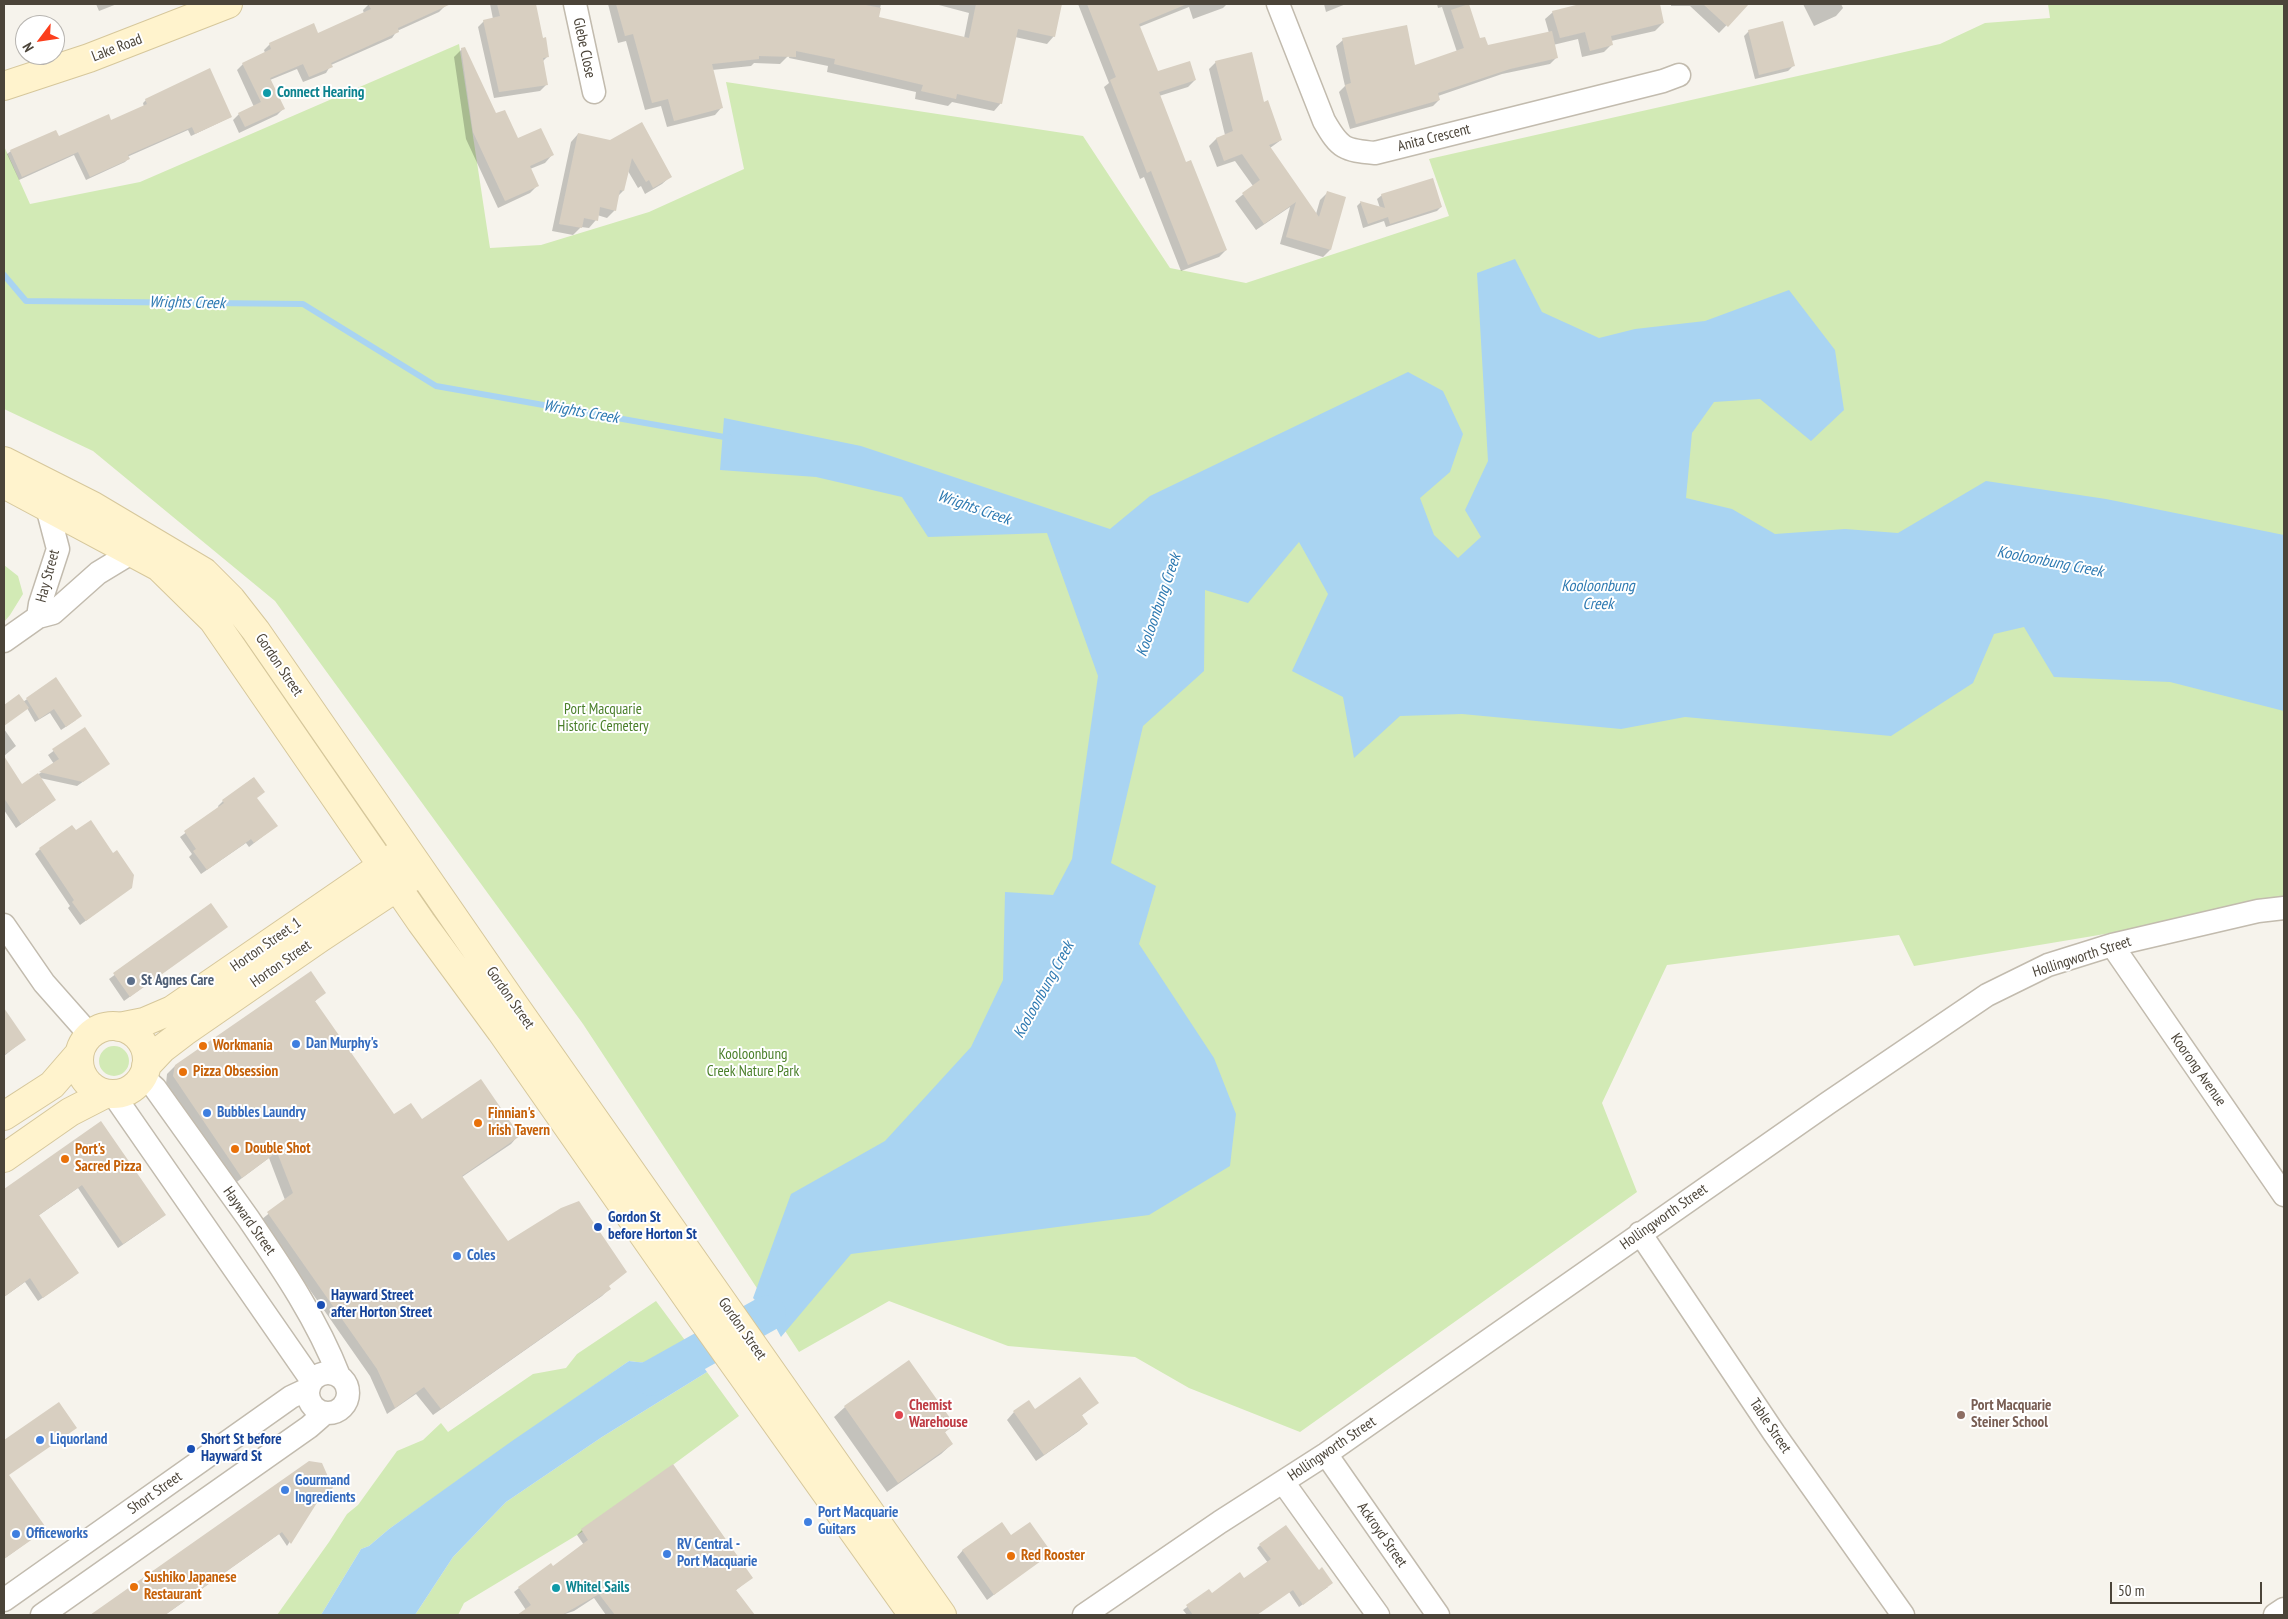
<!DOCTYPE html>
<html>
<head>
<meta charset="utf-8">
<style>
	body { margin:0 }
	#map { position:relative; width:2288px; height:1619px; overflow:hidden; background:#f6f3ec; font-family:"PT Sans Narrow",sans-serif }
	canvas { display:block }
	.frame { position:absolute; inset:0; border:5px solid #4b4439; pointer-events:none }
	.north { position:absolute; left:15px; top:15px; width:50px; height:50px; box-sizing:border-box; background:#fff; border:1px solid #b7b4b0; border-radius:50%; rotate:239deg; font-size:14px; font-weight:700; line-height:20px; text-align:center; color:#4b4439 }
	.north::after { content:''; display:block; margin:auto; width:18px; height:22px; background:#fc3f1d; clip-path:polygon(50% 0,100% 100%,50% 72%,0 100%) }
	.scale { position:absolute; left:2110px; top:1582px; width:152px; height:22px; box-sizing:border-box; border:2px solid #4b4439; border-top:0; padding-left:6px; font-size:15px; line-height:18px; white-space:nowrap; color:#4b4439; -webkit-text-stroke:4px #fff; paint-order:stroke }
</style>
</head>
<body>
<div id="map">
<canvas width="2288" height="1619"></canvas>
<div class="frame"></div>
<div class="north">N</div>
<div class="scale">50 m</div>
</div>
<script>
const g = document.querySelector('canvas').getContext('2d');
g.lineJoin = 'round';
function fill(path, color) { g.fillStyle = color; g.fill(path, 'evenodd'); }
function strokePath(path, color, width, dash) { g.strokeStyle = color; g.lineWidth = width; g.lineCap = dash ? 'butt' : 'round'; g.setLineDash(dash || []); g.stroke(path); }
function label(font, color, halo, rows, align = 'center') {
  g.font = font + ' "PT Sans Narrow",sans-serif'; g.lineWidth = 4; g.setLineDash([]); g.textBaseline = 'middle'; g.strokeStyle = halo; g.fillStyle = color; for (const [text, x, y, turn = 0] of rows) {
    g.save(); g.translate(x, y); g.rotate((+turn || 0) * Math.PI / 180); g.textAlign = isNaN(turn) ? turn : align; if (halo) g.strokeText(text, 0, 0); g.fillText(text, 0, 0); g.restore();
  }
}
fill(new Path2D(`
	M2048 4H2284V904L1914 966 1899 935 1667 965 1602 1103 1637 1192 1300 1432 1189 1388 1135 1357 1008 1346 889 1301 799 1352 583 1024 275 601 93 451 4 409V146L30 204 140 182 459 44 490 248 541 245 649 212 744 169 726 82 1083 136 1170 268 1246 283 1449 216 1429 159 1940 44 1985 23 2050 18Z
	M4 565 18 576 23 594 10 615 4 622Z
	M99 1061a15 15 0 1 1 30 0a15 15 0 1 1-30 0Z
	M656 1301 687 1343C666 1360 655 1365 629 1361L389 1529 369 1546 361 1549 321 1615H277L329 1542 347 1514 358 1505 397 1451 423 1440 441 1423 448 1432 533 1374 566 1368 577 1354Z
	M707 1372 739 1416 582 1532 464 1603 458 1615H415L453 1557 506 1502 602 1437Z`), '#d2eab5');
fill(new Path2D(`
	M1515 259 1542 312 1599 338 1635 329 1705 321 1789 290 1835 350 1844 410 1811 441 1760 399 1714 402 1692 433 1686 498 1732 509 1775 534 1845 529 1898 533 1986 481 2106 499 2284 535V711L2170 682 2054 677 2024 627 1994 634 1973 683 1891 736 1685 717 1621 729 1462 714 1400 716 1354 758 1343 697 1292 671 1328 594 1299 542 1248 603 1205 590 1204 671 1143 726 1111 863 1156 886 1139 944 1214 1058 1236 1114 1230 1166 1149 1215 851 1254 781 1337 768 1313 753 1298 791 1194 885 1141 971 1047 1003 980 1005 892 1053 895 1072 859 1098 676 1047 533 928 537 902 497 816 477 720 470 724 418 861 446 1110 529 1150 496 1408 372 1443 391 1463 434 1450 472 1420 498 1434 535 1458 558 1481 537 1465 510 1488 461 1477 273Z
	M687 1343 707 1372 602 1437 506 1502 453 1557 415 1615H321L361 1549 369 1546 389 1529 512 1441 629 1361C655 1365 666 1360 687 1343Z`), '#a9d4f2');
fill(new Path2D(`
	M96 4H117L99 11Z
	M369 4H444L445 6 439 12 397 31 392 38 331 65 326 73 303 82 297 69 270 80 283 109 277 115 239 133 233 120 239 114 254 107 237 70 243 64 265 53 264 50 270 44 318 35 364 14 363 10Z
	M490 4H534L547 57 542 62 546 85 540 91 494 98 478 27 484 21 493 19Z
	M608 4H787L788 56 780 64 754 63 751 66 712 70 722 107 715 115 667 127 661 106 645 110 626 41 618 43Z
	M801 4H881L878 18 964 38 969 13 935 4H1061L1054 36 1047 44 1015 37 1001 103 994 111 952 102 948 106 915 99 916 92 827 72 828 66 789 58Z
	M1078 4H1227L1223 8 1193 19 1189 7 1139 27 1157 73 1195 80 1188 87 1159 96 1185 163 1226 250 1219 257 1181 271 1144 177 1140 179 1104 87 1109 83Z
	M1324 4H1346L1326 12Z
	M1437 4H1466L1479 40 1487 46 1549 33 1545 19 1553 12 1585 4H1658L1663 23 1655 31 1611 41 1612 44 1604 52 1582 57 1578 39 1553 45 1556 58 1550 64 1502 74 1438 96 1439 100 1433 106 1350 129 1339 92 1345 86 1336 46 1343 40 1414 67 1457 52 1442 7 1438 8Z
	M1671 4H1747L1719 33 1690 6H1671Z
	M1803 4H1841L1843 8 1836 16 1814 26Z
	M1749 31 1793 66 1788 71 1755 79 1744 36Z
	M462 49 496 115 517 140 552 155 545 163 530 169 537 186 530 193 498 208 466 139 454 57Z
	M1216 62 1264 103 1281 140 1270 148 1316 214 1320 200 1327 193 1330 250 1323 257 1280 244 1290 207 1256 230 1235 201 1253 186 1235 161 1217 167 1209 146 1216 139 1225 135 1209 69Z
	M146 100 231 117 191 136 188 130 127 157 128 159 125 162 86 180 74 155 19 180 7 154 11 151 111 121 144 107 143 103Z
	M578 134 610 141 670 177 662 184 645 194 641 186 638 188 628 171 623 191 617 197 615 210 607 218 597 215 596 220 589 228 581 227 573 235 552 231 571 142Z
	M1382 195 1441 207 1437 211 1386 227 1384 221 1363 228 1357 206 1361 202 1380 208 1377 199Z
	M55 679 76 720 61 730 50 713 35 722 27 708 10 720 4 710V706L19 696 23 702Z
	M4 729 16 746 4 756Z
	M84 729 108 764 77 786 40 778 55 800 16 828 4 810V759L22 785 54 764 48 755Z
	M253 778 256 799 271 830 249 847 246 843 201 874 189 857 192 854 180 837 219 808 218 806 223 801Z
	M40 849 130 888 80 925 68 908 70 906 35 854Z
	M211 905 226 927 124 1001 109 979Z
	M324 993 314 1002 393 1116 518 1136 511 1144 462 1177 508 1243 609 1289 602 1296 433 1415 416 1394 387 1414 370 1376 261 1220 285 1200 269 1158 234 1184 166 1084 167 1074 175 1066Z
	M7 1015 24 1040 4 1056V1018Z
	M101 1123 160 1219 118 1248 78 1188 38 1216 73 1277 38 1301 25 1282 4 1297V1190Z
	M59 1403 8 1476 43 1531 4 1559V1442Z
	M1097 1403 1081 1416 1087 1424 1079 1431 1036 1461 1007 1420 1014 1412Z
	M845 1407 953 1425 944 1433 952 1444 941 1454 887 1492 834 1417Z
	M310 1462 318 1499 287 1546 279 1534 165 1615H93Z
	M672 1466 751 1578 735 1591 753 1615H705L703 1613 701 1615H606L594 1598 574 1611 562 1615H519L526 1610 514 1592 519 1588 553 1568 584 1545 577 1535 582 1530Z
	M1260 1545 1328 1587 1299 1607 1289 1592 1256 1615H1187L1183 1610 1209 1591 1212 1595 1244 1579 1268 1563 1257 1548Z
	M963 1550 1050 1552 987 1600 957 1557Z`), '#0003');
strokePath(new Path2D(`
	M4 275 26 301 303 304 436 386 730 438`), '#a9d4f2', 6);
strokePath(new Path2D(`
	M652 1378 768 1313`), '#a9d4f2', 36);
fill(new Path2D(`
	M368 4H451L398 28 399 32 331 63 333 67 309 77 303 64 270 78 285 109 245 127 238 113 261 102 242 63 271 49 269 43 314 23 318 33 371 9Z
	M497 4H536L543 38 546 37 549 57 543 58 548 85 499 92 483 20 500 16Z
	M616 4H861L881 8 879 17 969 38 976 4H1062L1055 37 1018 29 1002 104 957 94 956 99 921 91 923 85 834 64 835 59 796 51V57L759 56V59L712 64 723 108 674 121 668 99 652 103 633 34 625 36Z
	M1087 4H1187L1139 24 1158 71 1190 61 1196 80 1159 92 1186 162 1191 160 1227 250 1188 265 1151 171 1147 173 1110 80 1116 77Z
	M1469 4 1480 38 1485 37 1488 45 1552 31 1558 58 1510 69 1438 93 1440 100 1356 124 1345 85 1351 83 1342 38 1407 25 1415 65 1464 48 1451 10Z
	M1580 4H1660L1664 23 1611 36 1613 45 1590 51 1585 32 1560 38 1552 11Z
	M1703 4H1749L1728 27Z
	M1783 21 1795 66 1759 75 1748 30Z
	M465 47 496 113 505 110 518 138 541 128 554 155 530 166 539 186 505 201 473 132 461 48Z
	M1252 52 1264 102 1268 100 1282 140 1269 145 1319 217 1327 191 1346 197 1331 250 1286 237 1296 202 1264 224 1242 193 1260 180 1242 154 1224 161 1216 138 1233 131 1215 61Z
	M210 68 232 117 195 134 192 127 128 155 130 159 90 177 78 152 22 177 10 150 56 130 59 136 109 114 111 120 147 104 145 99Z
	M642 122 672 177 653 188 649 180 646 182 632 158 624 191 620 190 616 211 600 207 598 221 584 218 582 228 559 224 578 133 610 140Z
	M1433 178 1442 207 1390 224 1388 217 1368 224 1360 201 1385 208 1381 194Z
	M56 677 82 716 66 727 54 709 39 719 26 698Z
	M19 694 29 708 4 726V705Z
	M85 727 110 764 83 782 39 772 59 759 52 749Z
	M4 756 22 784 38 773 56 800 21 824 4 798Z
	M254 777 265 792 257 798 278 826 254 843 251 839 207 870 193 851 196 849 184 831 224 803 222 800Z
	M91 820 113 853 117 850 134 875 132 888 86 921 72 902 74 900 39 848 72 825 76 830Z
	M211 903 228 927 130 997 113 973Z
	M311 971 326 993 315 1001 394 1114 411 1103 422 1119 481 1079 520 1136 462 1176 508 1241 561 1208 579 1201 627 1272 609 1286 611 1289 441 1409 424 1387 395 1408 377 1369 267 1212 293 1193 277 1152 242 1178 173 1076 175 1065Z
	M4 1008 26 1040 4 1055Z
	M101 1121 166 1215 123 1244 82 1185 39 1215 79 1273 43 1298 30 1278 4 1297V1189Z
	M909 1360 955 1425 945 1432 953 1444 898 1483 844 1406Z
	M1080 1377 1099 1403 1082 1415 1088 1424 1044 1455 1013 1411 1029 1400 1035 1409Z
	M59 1402 77 1428 9 1475 47 1529 4 1559V1440Z
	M309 1461 322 1463 333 1488 320 1498 291 1544 282 1532 165 1615H90Z
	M673 1464 753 1578 736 1590 755 1615H615L599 1594 562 1615H517L531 1605 518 1587 551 1563 553 1566 588 1540 581 1529Z
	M1002 1522 1011 1535 1030 1522 1052 1553 994 1595 962 1550Z
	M1286 1525 1319 1570 1322 1567 1333 1583 1303 1605 1293 1590 1257 1615H1193L1186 1605 1209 1589 1212 1593 1240 1572 1244 1578 1271 1559 1259 1544Z`), '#d8cfc1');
const street = new Path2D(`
	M575 4 594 92
	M1278 4 1324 121C1340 149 1344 150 1375 153L1663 81 1679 75
	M38 617 40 604 58 549 47 507
	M4 641 38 617 53 613 98 573 131 553
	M4 925 44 983 90 1035
	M2112 945 2284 1195
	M143 1077 155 1088C186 1132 217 1175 248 1218 282 1268 317 1319 339 1376
	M113 1094 312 1381
	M1640 1233 1774 1433 1903 1615
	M308 1393a20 20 0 1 1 40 0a20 20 0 1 1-40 0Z
	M1326 1454 1438 1615
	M1283 1482 1378 1615
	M4 1600 291 1397 308 1389
	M42 1615 309 1427 325 1413
	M1084 1615 1220 1522 1326 1454 1828 1103 1987 995 2048 965 2112 945 2258 911 2284 908
	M2275 1615 2284 1609`);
const secondary = new Path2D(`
	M4 86 89 58 228 4
	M4 461 93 506 204 572 231 599 256 631 515 1006 942 1615
	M4 484 159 567 213 620 421 922 501 1031 700 1316 913 1615
	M79 1060a34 34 0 1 1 68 0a34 34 0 1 1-68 0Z
	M119 1027 144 1022 172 1010 396 856
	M146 1066 163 1048 184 1032 320 938 412 877
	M4 1116 52 1085 78 1055
	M4 1158 70 1112 105 1094`);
strokePath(street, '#c2bbae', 25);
strokePath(secondary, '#d6c79b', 30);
strokePath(street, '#fff', 22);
strokePath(secondary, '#fff3cd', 28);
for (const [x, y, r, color] of [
	[267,93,5,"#0f9aa8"],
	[131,981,5,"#5c6f8a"],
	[296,1044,5,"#3f7fe0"],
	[203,1046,5,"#e8710a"],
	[183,1072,5,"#e8710a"],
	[207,1113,5,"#3f7fe0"],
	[478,1123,5,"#e8710a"],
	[235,1149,5,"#e8710a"],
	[65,1159,5,"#e8710a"],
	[598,1227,5,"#1a4fb4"],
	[457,1256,5,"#3f7fe0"],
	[321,1305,5,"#1a4fb4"],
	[899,1415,5,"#e0444e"],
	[1961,1415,5,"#8d6e63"],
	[40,1440,5,"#3f7fe0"],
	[191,1449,5,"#1a4fb4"],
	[285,1490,5,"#3f7fe0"],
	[808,1522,5,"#3f7fe0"],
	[16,1534,5,"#3f7fe0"],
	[667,1554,5,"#3f7fe0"],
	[1011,1556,5,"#e8710a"],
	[134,1587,5,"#e8710a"],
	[556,1588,5,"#0f9aa8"]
]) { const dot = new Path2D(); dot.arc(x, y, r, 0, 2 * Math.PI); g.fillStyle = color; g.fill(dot); strokePath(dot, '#fff', 2); }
label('15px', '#4b4439', '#fff', [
	["Lake Road",117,48,-21],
	["Glebe Close",584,48,78],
	["Anita Crescent",1434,138,-14],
	["Hay Street",48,576,-75],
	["Gordon Street",279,665,56],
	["Horton Street_1",266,945,-35],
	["Hollingworth Street",2082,957,-18],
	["Horton Street",281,964,-35],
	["Gordon Street",510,998,55],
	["Koorong Avenue",2198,1070,55],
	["Hollingworth Street",1664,1217,-35],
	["Hayward Street",249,1221,55],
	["Gordon Street",742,1329,55],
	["Table Street",1770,1426,56],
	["Hollingworth Street",1332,1449,-34],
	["Short Street",155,1493,-35],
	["Ackroyd Street",1382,1535,55]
]);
label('bold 15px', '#0d838f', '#fff', [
	["Connect Hearing",277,93],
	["Whitel Sails",566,1588]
], 'left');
label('15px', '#4a7f2a', '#fff', [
	["Port Macquarie",603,710],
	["Historic Cemetery",603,727],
	["Kooloonbung",753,1055],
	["Creek Nature Park",753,1072]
]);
label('bold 15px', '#4e5e75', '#fff', [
	["St Agnes Care",141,981]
], 'left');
label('bold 15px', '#366cbe', '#fff', [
	["Dan Murphy's",306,1044],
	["Bubbles Laundry",217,1113],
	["Coles",467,1256],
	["Liquorland",50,1440],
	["Gourmand",295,1481],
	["Ingredients",295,1498],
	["Port Macquarie",818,1513],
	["Guitars",818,1530],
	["Officeworks",26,1534],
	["RV Central -",677,1545],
	["Port Macquarie",677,1562]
], 'left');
label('bold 15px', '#c56008', '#fff', [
	["Workmania",213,1046],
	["Pizza Obsession",193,1072],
	["Finnian's",488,1114],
	["Irish Tavern",488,1131],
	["Double Shot",245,1149],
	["Port's",75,1150],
	["Sacred Pizza",75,1167],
	["Red Rooster",1021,1556],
	["Sushiko Japanese",144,1578],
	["Restaurant",144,1595]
], 'left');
label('bold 15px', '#164399', '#fff', [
	["Gordon St",608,1218],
	["before Horton St",608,1235],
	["Hayward Street",331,1296],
	["after Horton Street",331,1313],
	["Short St before",201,1440],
	["Hayward St",201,1457]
], 'left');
label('bold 15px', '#be3a42', '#fff', [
	["Chemist",909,1406],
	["Warehouse",909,1423]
], 'left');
label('bold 15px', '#785e54', '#fff', [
	["Port Macquarie",1971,1406],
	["Steiner School",1971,1423]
], 'left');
label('italic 16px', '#2e7ab2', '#fff', [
	["Wrights Creek",187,303,1],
	["Wrights Creek",581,412,10],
	["Wrights Creek",974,508,19],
	["Kooloonbung Creek",2050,562,11],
	["Kooloonbung",1598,586],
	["Creek",1598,604],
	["Kooloonbung Creek",1159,605,-71],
	["Kooloonbung Creek",1044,990,-61]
]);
</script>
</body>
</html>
